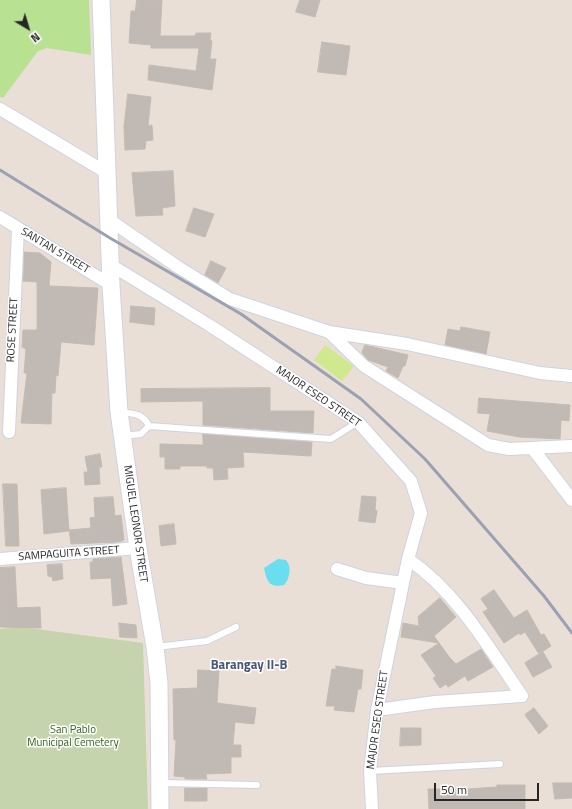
<!DOCTYPE html>
<html>
<head>
<meta charset="utf-8">
<style>
	body { margin:0 }
	#map { position:relative; width:572px; height:809px; overflow:hidden; background:#eadfd7; font-family:"Titillium Web",sans-serif }
	canvas { display:block }
	.north { position:absolute; left:8px; top:8px; width:40px; height:40px; -webkit-text-stroke:3px #fff; paint-order:stroke; rotate:142deg; font-size:11px; font-weight:700; line-height:16px; text-align:center; color:#262626 }
	.north::after { content:''; display:block; margin:auto; width:14px; height:18px; background:#262626; clip-path:polygon(50% 0,100% 100%,50% 72%,0 100%) }
	.scale { position:absolute; left:434px; top:783px; width:105px; height:18px; box-sizing:border-box; border:2px solid #262626; border-top:0; padding-left:5px; font-size:12px; line-height:14px; white-space:nowrap; color:#262626; -webkit-text-stroke:3px #fff; paint-order:stroke }
</style>
</head>
<body>
<div id="map">
<canvas width="572" height="809"></canvas>
<div class="north">N</div>
<div class="scale">50 m</div>
</div>
<script>
const g = document.querySelector('canvas').getContext('2d');
g.lineJoin = 'round';
function fill(path, color) { g.fillStyle = color; g.fill(path, 'evenodd'); }
function strokePath(path, color, width, dash) { g.strokeStyle = color; g.lineWidth = width; g.lineCap = dash ? 'butt' : 'round'; g.setLineDash(dash || []); g.stroke(path); }
function label(font, color, halo, rows, align = 'center') {
  g.font = font + ' "Titillium Web",sans-serif'; g.lineWidth = 3; g.setLineDash([]); g.textBaseline = 'middle'; g.strokeStyle = halo; g.fillStyle = color; for (const [text, x, y, turn = 0] of rows) {
    g.save(); g.translate(x, y); g.rotate((+turn || 0) * Math.PI / 180); g.textAlign = isNaN(turn) ? turn : align; if (halo) g.strokeText(text, 0, 0); g.fillText(text, 0, 0); g.restore();
  }
}
fill(new Path2D(`
	M0 0H89L91 55 47 48 38 51 3 98 0 97Z`), '#b9e192');
fill(new Path2D(`
	M21 627 143 643 148 809H0V629Z`), '#c6d4ae');
fill(new Path2D(`
	M325 345 354 366 342 381 314 360Z`), '#d0e98e');
fill(new Path2D(`
	M278 559 286 560C292 567 290 578 284 585 269 588 267 582 264 568Z`), '#68deee');
const building = new Path2D(`
	M137 0H162L160 36H195L196 33H211L210 40 212 41 210 59H216L212 90 148 80 149 65 196 71 199 48H151V45L129 43 131 11H135Z
	M300 0H320L315 17 296 12Z
	M322 42 350 46 346 75 318 72Z
	M128 94 151 97 148 126 152 125 153 140 146 141 145 149 125 150 124 127Z
	M173 171 175 206 162 208 163 215 136 216 132 173Z
	M194 208 214 214 205 237 186 231Z
	M24 252 40 253 51 262 49 286 98 288 94 345 61 342 58 376 56 375 55 393H52L51 424 21 423 27 373H24L26 349 22 347 23 330H37V282L23 281Z
	M211 261 226 268 218 283 205 275Z
	M131 306 155 308 154 325 130 322Z
	M461 327 490 332 486 354 445 345 448 329 460 331Z
	M365 345 408 355 405 366H403L398 378 386 371 388 367 368 360 362 353Z
	M270 388V411H314L313 433 203 425V401L141 402V389Z
	M479 398 570 405 569 421 561 420 560 439 519 437 487 431 490 414 478 413Z
	M203 434 312 442 311 456 243 452 244 467 227 468 228 479 214 480 213 468H207V466H180V469H165V457H160V444L203 445Z
	M100 454 102 467H99L100 484 85 485 84 472H88L85 457Z
	M3 484H17L19 546H6Z
	M66 488 69 531 44 534 41 490Z
	M362 496 376 497 375 510 377 511 375 523 359 521Z
	M113 497 115 516 121 515 124 540 119 542 71 544 69 530 91 528 90 518 95 517 94 498Z
	M174 524 176 544 161 546 159 526Z
	M121 557 127 604 113 606 111 578 91 579 90 562H93V559Z
	M62 564 63 579 53 581 52 577 48 576 47 565Z
	M15 567 17 608 40 607 41 628 0 627V568Z
	M494 590 514 618 527 610 541 635 544 634 551 646 539 654 525 632 520 635 519 633 504 643 483 612 488 609 481 599Z
	M440 598 456 617 434 636 450 658 456 664 481 649 493 667 468 681 465 676 448 687 446 684 440 688 433 678 436 676 421 655 439 643 401 637 403 623 419 626 418 617Z
	M119 623 136 625 137 638 120 637Z
	M543 652 552 667 533 677 525 663Z
	M336 666 363 670 361 689H358L354 712 334 710 335 706H326L332 669H336Z
	M198 670 219 671 217 703 256 708 254 724 235 722 233 745H241V757H231V773L206 774 207 779H185V777L174 776 176 740H174L173 689 197 688Z
	M534 708 548 726 539 734 525 715Z
	M401 728H421V745L400 746Z
	M553 783H572V798L555 799Z
	M497 785H525V809H429L428 789H468L497 787Z
	M185 788H207V801H185Z`);
fill(building, '#c1b9b4');
strokePath(building, '#c4bbb1', 1);
const lane = new Path2D(`
	M121 412C133 414 143 413 149 426L141 434 124 436
	M149 426 331 439 358 422
	M156 647 207 641 236 627
	M370 771 500 764
	M160 783 257 785`);
const street = new Path2D(`
	M0 109 109 174
	M0 217 111 285
	M108 219 178 267 230 299 329 332 407 344 540 373 572 376
	M111 265 209 325 358 422 411 481 421 513 408 559 377 710 370 771 372 809
	M329 332 364 366 488 445 509 449 572 446
	M9 432 18 229
	M533 449 572 500
	M0 559 138 548
	M408 559C457 592 489 648 522 696
	M337 569 366 578 403 583
	M377 710 435 702 522 696`);
const secondary = new Path2D(`
	M101 0 111 285 119 412 138 548 155 647 159 683 160 809`);
strokePath(lane, '#cdd3e0', 8);
strokePath(street, '#cdd3e0', 14);
strokePath(secondary, '#cdd3e0', 19);
strokePath(lane, '#fff', 6);
strokePath(street, '#fff', 12);
strokePath(secondary, '#fff', 17);
strokePath(new Path2D(`
	M0 170 110 238 241 314 361 399 425 459 544 596 572 633`), '#9aa1b1', 3);
label('11px', '#262626', '#fff', [
	["SANTAN STREET",55,251,31],
	["ROSE STREET",13,330,-87],
	["MAJOR ESEO STREET",318,397,34],
	["MIGUEL LEONOR STREET",135,524,82],
	["SAMPAGUITA STREET",69,554,-4],
	["MAJOR ESEO STREET",378,720,-82]
]);
label('11px', '#326118', '#fff', [
	["San Pablo",73,730],
	["Municipal Cemetery",73,743]
]);
label('bold 13px', '#475776', '#fff', [
	["Barangay II-B",249,666]
]);
</script>
</body>
</html>
